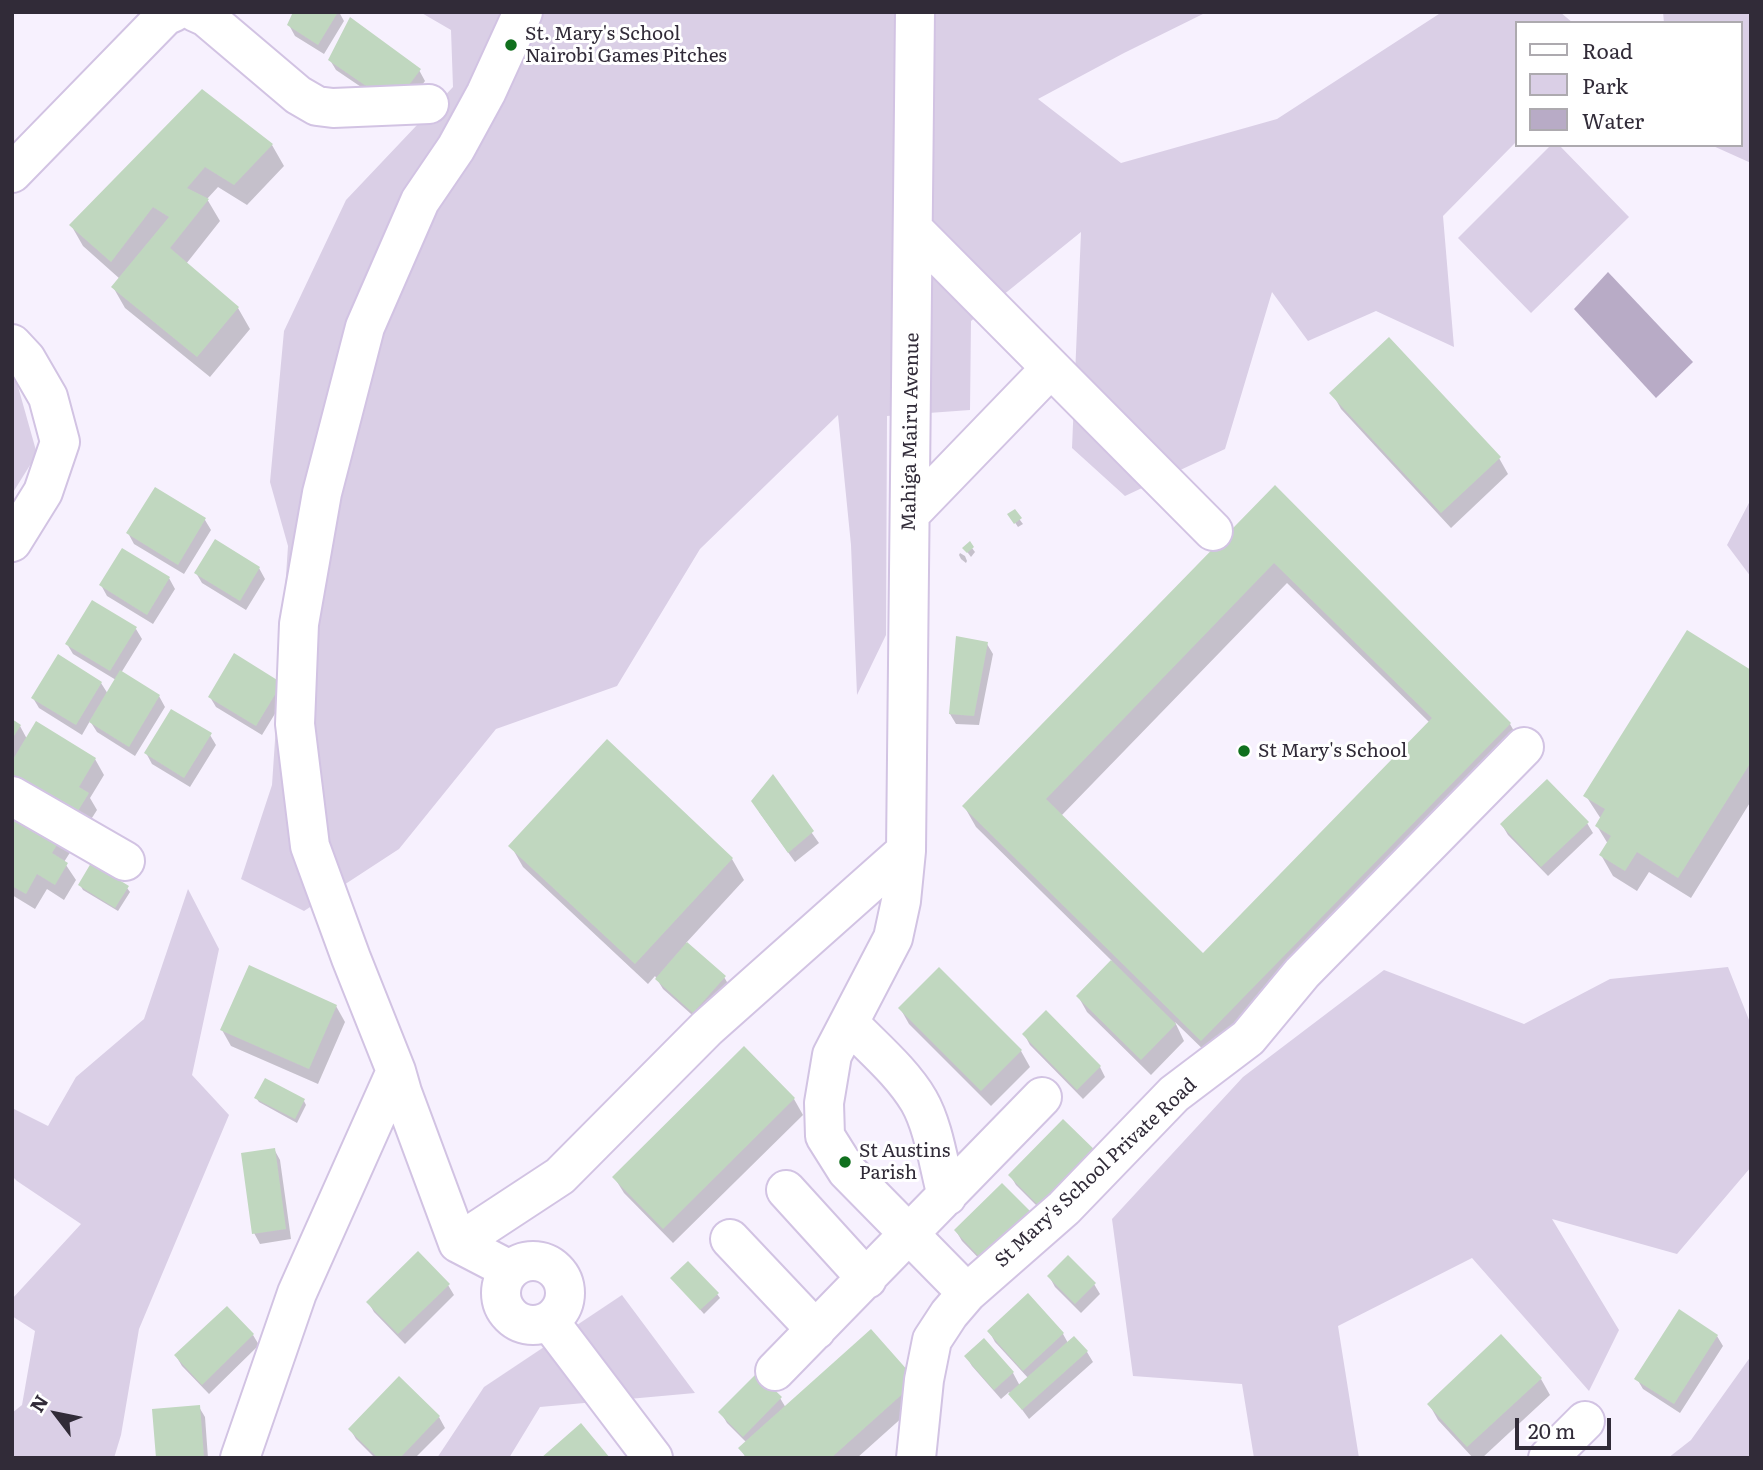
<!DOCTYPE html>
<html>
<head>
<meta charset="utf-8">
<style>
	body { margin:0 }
	#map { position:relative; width:1763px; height:1470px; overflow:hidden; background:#f7f1fe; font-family:Literata,serif }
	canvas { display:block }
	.frame { position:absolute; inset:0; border:14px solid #312b38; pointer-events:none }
	.legend { position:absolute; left:1515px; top:21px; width:228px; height:126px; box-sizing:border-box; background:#fff; border:2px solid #adaaaf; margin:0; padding:9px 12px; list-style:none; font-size:21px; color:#312b38 }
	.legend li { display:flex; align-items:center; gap:14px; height:35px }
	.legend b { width:35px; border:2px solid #adaaaf }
	.north { position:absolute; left:21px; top:1379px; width:70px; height:70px; -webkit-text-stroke:5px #fff; paint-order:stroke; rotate:302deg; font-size:19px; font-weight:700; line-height:28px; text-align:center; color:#312b38 }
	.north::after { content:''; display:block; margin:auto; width:24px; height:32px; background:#312b38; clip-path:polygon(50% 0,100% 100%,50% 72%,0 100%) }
	.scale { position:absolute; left:1515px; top:1418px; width:96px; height:32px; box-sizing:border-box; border:4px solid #312b38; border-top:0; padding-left:9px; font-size:21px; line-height:24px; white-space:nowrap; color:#312b38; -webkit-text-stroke:5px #fff; paint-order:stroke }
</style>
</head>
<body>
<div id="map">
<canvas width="1763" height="1470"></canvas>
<div class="frame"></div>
<ul class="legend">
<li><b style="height:9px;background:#fff"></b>Road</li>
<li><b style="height:19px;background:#dacfe6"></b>Park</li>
<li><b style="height:19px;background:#b8abc6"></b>Water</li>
</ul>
<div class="north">N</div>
<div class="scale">20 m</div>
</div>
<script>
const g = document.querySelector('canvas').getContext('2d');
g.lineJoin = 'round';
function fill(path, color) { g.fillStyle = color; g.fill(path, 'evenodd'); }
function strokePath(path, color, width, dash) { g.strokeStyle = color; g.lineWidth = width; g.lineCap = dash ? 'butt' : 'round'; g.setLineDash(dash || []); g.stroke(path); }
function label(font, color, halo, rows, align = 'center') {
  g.font = font + ' Literata,serif'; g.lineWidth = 6; g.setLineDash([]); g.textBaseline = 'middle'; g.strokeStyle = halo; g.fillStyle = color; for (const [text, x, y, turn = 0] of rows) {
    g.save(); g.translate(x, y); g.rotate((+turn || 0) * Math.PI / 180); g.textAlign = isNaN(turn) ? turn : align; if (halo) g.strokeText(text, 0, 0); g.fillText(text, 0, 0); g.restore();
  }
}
fill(new Path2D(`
	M420 12H1207L1124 53 1038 99 1121 163 1277 119 1442 12H1560L1573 23H1516V142L1443 216 1454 347 1376 311 1308 341 1272 292 1225 449 1125 496 1072 448 1081 232 971 321 970 410 887 416 886 635 857 695 851 545 838 415 700 549 617 686 496 729 399 849 304 911 241 879 272 785 288 546 270 482 284 331 346 200 453 87 451 30Z
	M1663 12H1751V163L1711 145H1740V23H1664Z
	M1551 145H1559L1629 217 1531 313 1458 238Z
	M12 379 17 383 37 454 12 494Z
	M1751 499V577L1727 545Z
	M188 889 219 949 192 1075 229 1115 139 1329 121 1435 114 1458H12V1413L22 1405 35 1331 12 1316V1299L81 1224 17 1181 12 1176V1108L48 1126 76 1077 144 1019Z
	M1728 967 1751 1025V1167L1677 1254 1552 1219 1619 1330 1589 1391 1472 1258 1338 1326 1359 1458H1254L1242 1384 1133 1376 1112 1219 1243 1077 1384 970 1524 1024 1610 979Z
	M622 1295 695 1393 540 1407 509 1458H437L484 1387Z
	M1751 1356V1458H1668L1691 1440Z`), '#dacfe6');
fill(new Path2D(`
	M1608 272 1693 362 1656 398 1574 309Z`), '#b8abc6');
fill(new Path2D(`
	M295 12H339L344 21 324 54 295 36 289 25Z
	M330 60 419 70 425 81 401 114 336 70Z
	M202 91 272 145 284 166 247 205 218 187 207 199 220 221 186 264 238 308 250 329 210 377 125 308 113 287 120 279 83 246 71 225Z
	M1332 393 1499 458 1508 474 1451 528 1341 409Z
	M1275 487 1510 724 1522 745 1214 1060 1175 1022 1184 1041 1151 1075 1087 1012 1078 996 1112 961 976 827 964 806ZM1287 583 1430 723 1204 955 1061 816Z
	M155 489 205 520 211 530 184 574 134 544 128 533Z
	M1014 512 1023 524 1018 527 1010 515Z
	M972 548 975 552 971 557 965 549Z
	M960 553 965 556 967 561 966 563 961 559 959 555Z
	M259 568 265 579 246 610 202 583 196 573Z
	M169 578 175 589 153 624 107 596 101 585Z
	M136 629 142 639 121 673 159 696 165 707 135 756 97 732 90 721 82 735 39 708 33 698 101 683 108 694 116 680 73 654 67 644Z
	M987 644 993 654 979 725 956 724 950 714Z
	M235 656 287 694 262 735 216 707 210 697Z
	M1751 672V801L1691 898 1649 872 1637 891 1613 876 1601 855 1608 844 1597 826 1601 819 1586 796Z
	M12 721 20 726 27 739 95 759 104 775 90 798 97 810 64 862 76 880 64 900 47 889 35 909 12 895Z
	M210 735 216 745 190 787 152 764 146 753Z
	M772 777 819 843 795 862 759 812Z
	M1587 823 1593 833 1548 876 1508 835 1502 825Z
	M511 846 732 859 744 880 686 943 724 977 730 987 700 1022 663 989 655 976 648 984 523 867Z
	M80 885 127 888 130 892 118 911 83 890Z
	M336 1006 345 1022 318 1084 231 1046 222 1030Z
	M900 1008 1021 1051 1030 1067 991 1106 909 1024Z
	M1024 1034 1100 1067 1105 1077 1083 1099 1030 1045Z
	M744 1049 794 1099 803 1115 673 1243 624 1193 614 1177Z
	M256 1098 304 1101 306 1105 297 1123 259 1102Z
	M274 1149 280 1160 291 1239 260 1244 254 1233Z
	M1101 1158 1054 1223 1016 1185 1010 1175Z
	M1002 1185 996 1276 962 1241 956 1231Z
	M1049 1276 1094 1284 1100 1294 1081 1313 1055 1287Z
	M672 1278 717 1294 720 1298 704 1314Z
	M448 1285 454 1295 405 1344 374 1312 368 1302Z
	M1028 1296 1063 1334 1068 1343 1087 1352 1093 1362 1029 1419 1009 1392 1001 1399 972 1366 966 1356 984 1340 1013 1373 1020 1386 1029 1379 995 1342 989 1331Z
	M871 1331 924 1398 857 1458H746L740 1448 747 1443 727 1423 721 1413 780 1398 786 1408Z
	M253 1335 259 1345 209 1394 182 1366 176 1356Z
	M1717 1336 1723 1346 1680 1413 1643 1389 1637 1379Z
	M1541 1379 1550 1395 1482 1458H1473L1438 1420 1429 1404Z
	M199 1407 205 1417 208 1458H157Z
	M439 1417 445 1428 415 1458H375L356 1439 350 1429Z`), '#0003');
fill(new Path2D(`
	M293 12H338L318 45 287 25Z
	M350 17 421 69 394 105 328 60Z
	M202 89 273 144 234 185 205 167 187 188 209 199 170 248 239 307 197 357 111 287 169 217 153 207 111 262 69 225Z
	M1389 337 1501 457 1441 513 1329 393Z
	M1275 485 1511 723 1201 1041 962 806ZM1274 563 1432 718 1203 953 1046 799Z
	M155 487 206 518 178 565 126 533Z
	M1015 509 1022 518 1014 524 1007 514Z
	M215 539 260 567 240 601 194 573Z
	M970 541 974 547 967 553 962 548Z
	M122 548 170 577 147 615 99 585Z
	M92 600 137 627 110 671 65 644Z
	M1687 630 1751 670V762L1678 878 1637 852 1625 871 1599 855 1611 836 1595 826 1605 809 1583 796Z
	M956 636 988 642 974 716 949 714Z
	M234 653 282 683 256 726 208 697Z
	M58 654 102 682 76 725 31 698Z
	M120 670 160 695 129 747 89 722Z
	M171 709 212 733 184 778 144 753Z
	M12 719 21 725 12 739Z
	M36 721 96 758 79 787 89 793 52 853 68 863 55 885 37 874 26 894 12 886V761Z
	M607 739 733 858 635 964 508 846Z
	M773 774 814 831 788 853 751 801Z
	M1547 779 1589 822 1541 867 1500 824Z
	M91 863 129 886 115 908 78 885Z
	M687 942 726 976 693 1013 655 979Z
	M1111 960 1176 1024 1141 1060 1076 996Z
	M249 965 337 1005 309 1069 220 1030Z
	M939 967 1022 1050 981 1091 898 1008Z
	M1046 1010 1101 1066 1077 1090 1022 1034Z
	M744 1046 795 1098 663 1229 612 1177Z
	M265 1078 305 1099 295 1119 254 1098Z
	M1063 1119 1102 1157 1047 1214 1008 1175Z
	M275 1148 286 1229 252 1234 241 1153Z
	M1002 1183 1038 1219 989 1267 954 1230Z
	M418 1251 450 1284 398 1334 366 1302Z
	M1068 1255 1096 1283 1075 1304 1047 1276Z
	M688 1261 719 1293 700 1310 670 1278Z
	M1028 1293 1064 1333 1023 1371 987 1331Z
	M227 1306 254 1334 202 1385 174 1355Z
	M1679 1309 1718 1335 1674 1404 1634 1379Z
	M871 1329 917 1381 831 1458H747L738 1448Z
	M1501 1334 1542 1378 1467 1447 1427 1404Z
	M1074 1336 1088 1351 1022 1410 1008 1394Z
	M984 1338 1014 1372 994 1390 964 1356Z
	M757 1373 782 1397 743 1437 718 1412Z
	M399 1376 440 1416 400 1458H378L348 1429Z
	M200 1405 204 1458H156L152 1409Z
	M581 1423 610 1458H541Z`), '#c0d7bf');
const minor = new Path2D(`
	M195 12 206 17 298 95 317 106 333 108 429 104
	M915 12 906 851 901 901 893 938 832 1055 824 1103 825 1136 847 1171 967 1293
	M12 173 165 16 174 12
	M913 229 1213 531
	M12 344 26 359 48 397 60 442 43 492 12 542
	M910 514 1051 368
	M12 796 125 861
	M849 1023C873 1048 902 1072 919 1101 934 1127 939 1167 947 1196
	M786 1190 867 1279
	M730 1239 816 1330
	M458 1243 560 1176 707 1028 906 851
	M501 1293a32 32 0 1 1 64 0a32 32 0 1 1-64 0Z
	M510 1270 458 1243 402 1092 396 1071 351 958 310 846 295 724 299 624 322 493 365 327 420 201 456 148 486 93 523 12
	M549 1321 653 1458
	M775 1371 1042 1097
	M240 1458 297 1293 396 1071
	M916 1458 924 1380 932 1340 949 1314 967 1293 1064 1208 1174 1094 1248 1038 1302 973 1524 747
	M1548 1458 1585 1421`);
strokePath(minor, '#d2c3e3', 42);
strokePath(minor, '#fff', 38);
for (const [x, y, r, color] of [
	[511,45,7,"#10701e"],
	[1244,751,7,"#10701e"],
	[845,1162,7,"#10701e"]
]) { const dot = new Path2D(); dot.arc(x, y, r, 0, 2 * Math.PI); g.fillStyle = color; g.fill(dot); strokePath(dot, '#fff', 2.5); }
label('19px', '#312b38', '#fff', [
	["St. Mary's School",525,34],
	["Nairobi Games Pitches",525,56],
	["St Mary's School",1258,751],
	["St Austins",859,1151],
	["Parish",859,1173]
], 'left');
label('19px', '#312b38', '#fff', [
	["Mahiga Mairu Avenue",911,432,-89],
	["St Mary's School Private Road",1096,1173,-43]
]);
</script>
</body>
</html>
